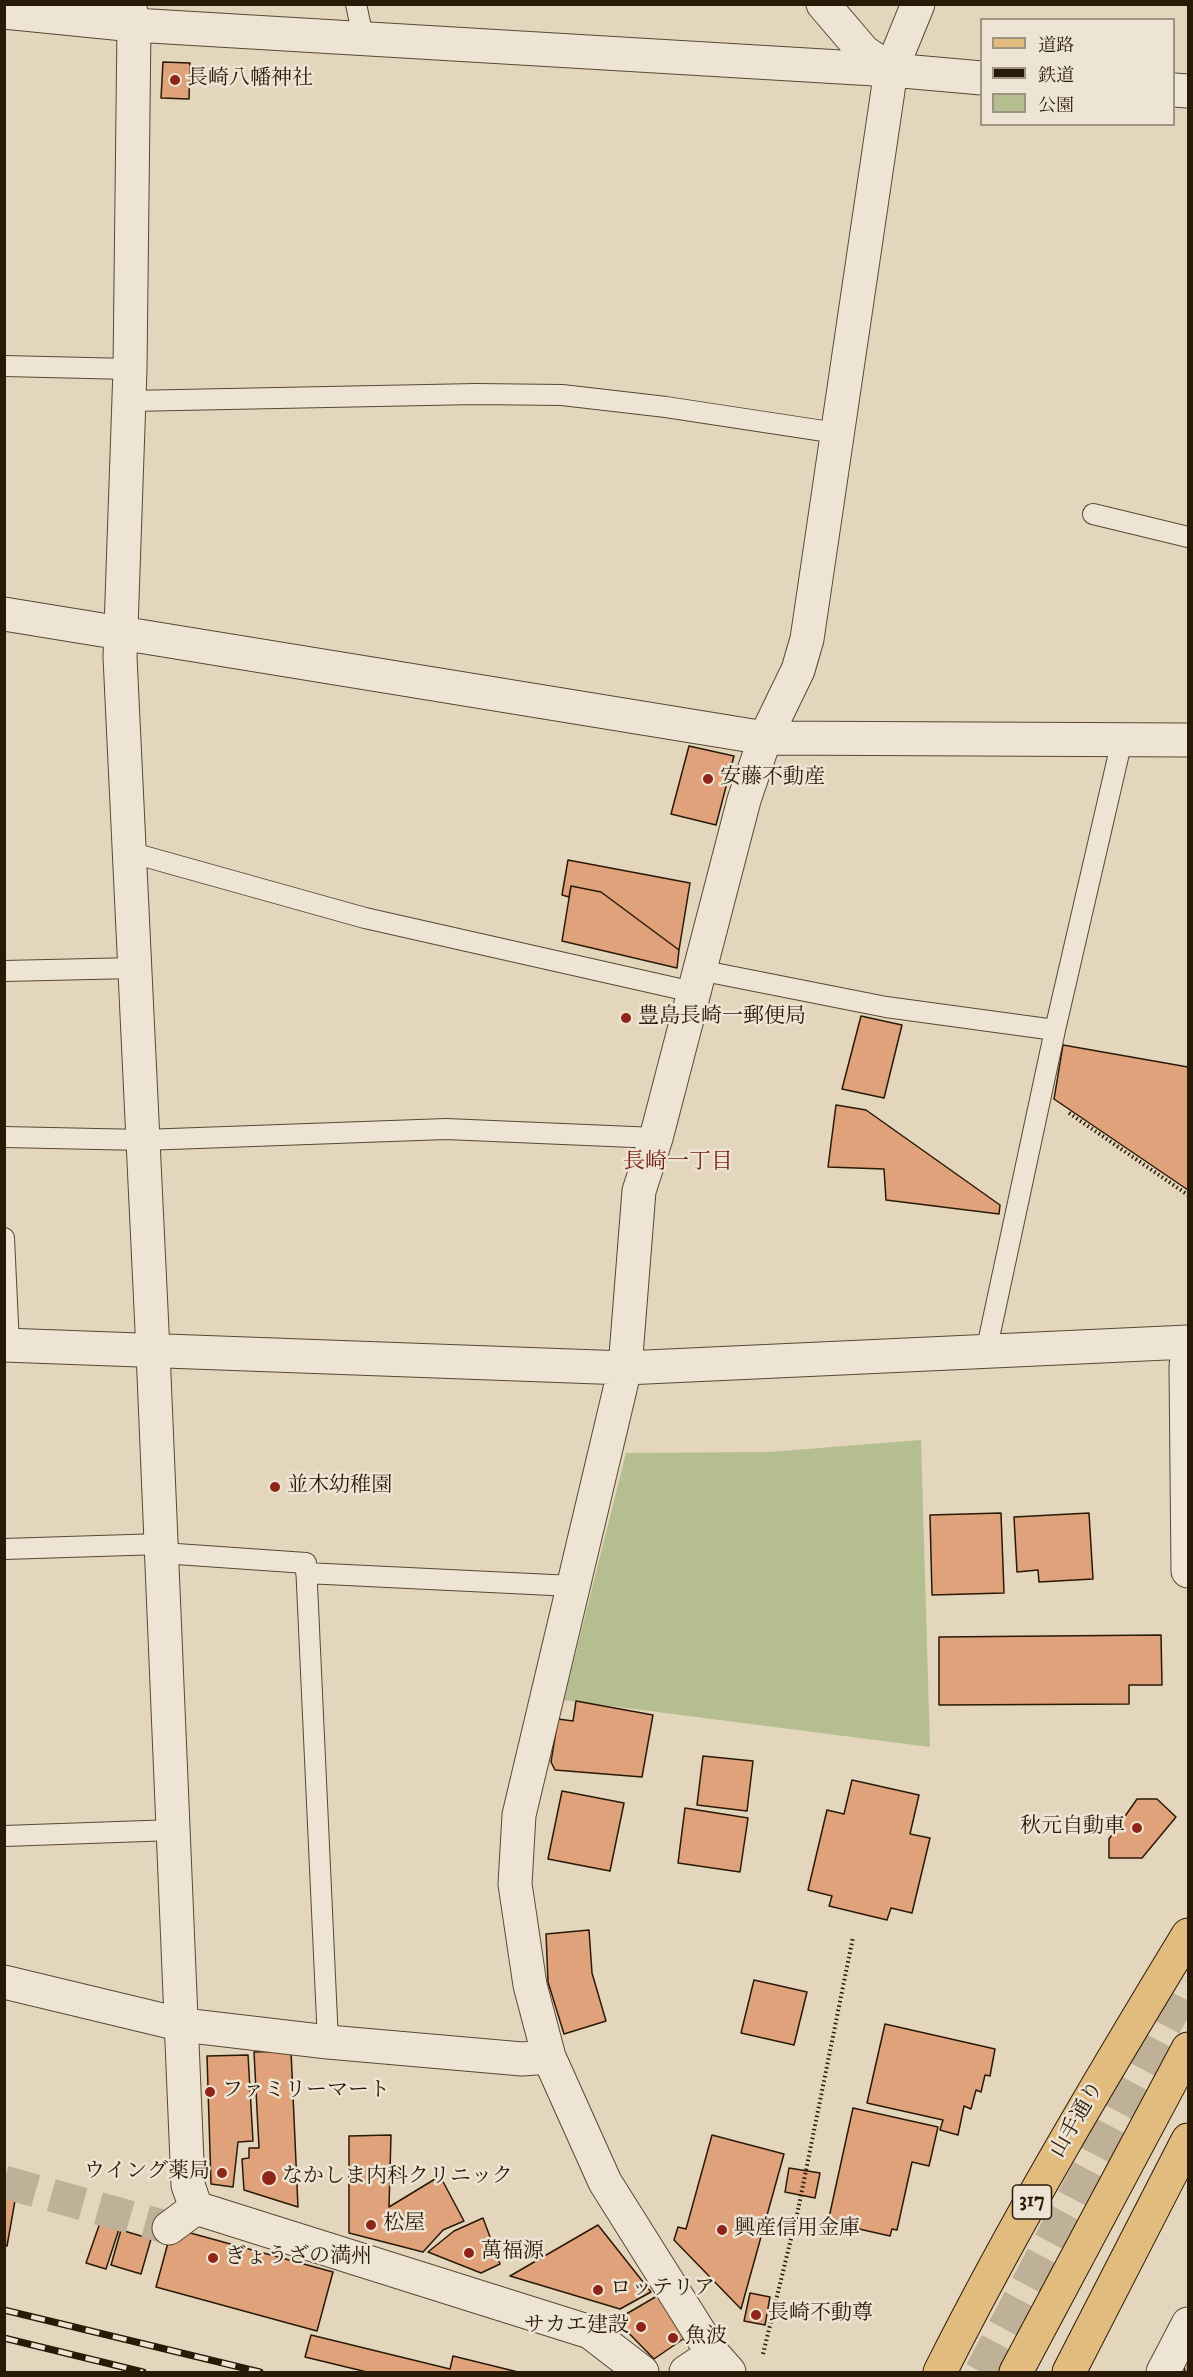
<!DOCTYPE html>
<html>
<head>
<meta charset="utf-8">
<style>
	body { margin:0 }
	#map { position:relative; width:1193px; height:2377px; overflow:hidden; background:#e4d6bc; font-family:"IM FELL DW Pica","Noto Serif JP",serif }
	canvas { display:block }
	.frame { position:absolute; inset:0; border:6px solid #291907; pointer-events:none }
	.legend { position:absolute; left:980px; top:18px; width:195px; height:108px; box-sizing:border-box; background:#ede4d3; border:2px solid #9f9381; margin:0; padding:8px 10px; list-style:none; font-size:18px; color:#291907 }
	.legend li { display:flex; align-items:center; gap:12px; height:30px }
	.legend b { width:30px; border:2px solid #9f9381 }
</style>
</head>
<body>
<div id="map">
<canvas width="1193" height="2377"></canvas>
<div class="frame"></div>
<ul class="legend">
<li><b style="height:8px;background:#e2bb7e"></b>道路</li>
<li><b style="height:8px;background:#291907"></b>鉄道</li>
<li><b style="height:16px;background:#b4be91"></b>公園</li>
</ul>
</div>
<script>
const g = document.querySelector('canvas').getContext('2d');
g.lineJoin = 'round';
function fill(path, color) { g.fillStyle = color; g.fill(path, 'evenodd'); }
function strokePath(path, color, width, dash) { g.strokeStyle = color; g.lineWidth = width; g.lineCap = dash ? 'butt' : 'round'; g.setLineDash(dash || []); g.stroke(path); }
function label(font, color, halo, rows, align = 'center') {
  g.font = font + ' "IM FELL DW Pica","Noto Serif JP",serif'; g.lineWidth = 5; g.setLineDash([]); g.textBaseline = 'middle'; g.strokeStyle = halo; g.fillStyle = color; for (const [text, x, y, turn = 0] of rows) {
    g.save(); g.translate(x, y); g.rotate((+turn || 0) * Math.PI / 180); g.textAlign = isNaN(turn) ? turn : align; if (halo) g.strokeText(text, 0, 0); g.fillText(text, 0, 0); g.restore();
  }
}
fill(new Path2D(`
	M921 1440 930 1747 564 1700 626 1453 769 1452Z`), '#b4be91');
const building = new Path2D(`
	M163 62 190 63 189 99 161 98Z
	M689 746 734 756 716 825 671 814Z
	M568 860 690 883 679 950 601 892 571 886 569 897 562 895Z
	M571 886 601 892 679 950 677 968 562 941Z
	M861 1016 902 1025 884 1098 842 1089Z
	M1063 1045 1188 1067V1190L1054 1099Z
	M836 1105 866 1110 1000 1205 999 1214 886 1200 884 1169 828 1167Z
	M1001 1513 1004 1593 932 1595 930 1515Z
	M1089 1513 1093 1579 1039 1582 1038 1570 1017 1572 1014 1517Z
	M1161 1635 1162 1685H1129V1704L939 1705V1637Z
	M576 1701 653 1715 642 1777 555 1770 551 1762 558 1719 573 1721Z
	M703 1756 753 1761 747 1811 697 1805Z
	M852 1780 919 1795 910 1834 930 1838 912 1913 891 1908 887 1920 829 1906 832 1896 808 1890 827 1810 844 1814Z
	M562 1791 624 1803 610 1871 548 1859Z
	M1137 1799H1157L1176 1817 1142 1858H1109V1839Z
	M685 1808 748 1818 740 1872 678 1863Z
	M589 1930 592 1973 606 2021 564 2034 548 1982 546 1934Z
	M754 1980 807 1992 794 2045 741 2033Z
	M885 2024 995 2049 990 2076 985 2075 981 2092 976 2090 971 2109 964 2106 958 2135 940 2130 943 2120 867 2103Z
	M291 2051 298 2207 244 2190 242 2159 249 2158V2148H259L254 2052Z
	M248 2055 253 2141 238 2142 233 2187 211 2184 207 2056Z
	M853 2108 938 2127 929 2166 912 2162 897 2230 892 2229 890 2236 828 2222Z
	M391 2135 389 2207 440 2176 464 2221 443 2230 423 2252 349 2233V2136Z
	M712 2135 784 2154 741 2309 674 2240 678 2227 686 2229Z
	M789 2168 820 2173 815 2198 785 2192Z
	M4 2193 16 2195 7 2246 4 2245Z
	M102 2217 121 2223 106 2269 86 2263Z
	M483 2218 500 2264 481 2273 428 2252 454 2231Z
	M598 2225 651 2292 620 2309 510 2276Z
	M172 2228 333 2272 317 2331 156 2287Z
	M121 2230 151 2239 141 2274 111 2265Z
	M750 2293 770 2297 765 2325 744 2321Z
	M657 2296 689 2335 654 2359 616 2320Z
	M311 2335 450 2369 453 2356 518 2372H367L305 2357Z
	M1188 2351V2372H1185L1183 2359Z`);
fill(building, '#e0a27b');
strokePath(building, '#291907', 1.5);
strokePath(new Path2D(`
	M4 2182 169 2228`), '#bfb098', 33, [33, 16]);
strokePath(new Path2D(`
	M981 2372 1188 1982`), '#bfb098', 33, [33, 16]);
const lane = new Path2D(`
	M356 4 363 37
	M4 366 130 369
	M129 401 476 394 562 395 666 407 837 433
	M1093 514 1188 537
	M129 852 365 918 693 992
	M699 970 886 1007 1055 1030
	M4 971 134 968
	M4 1137 143 1140 446 1129 656 1138
	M4 1238 9 1345
	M986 1352 1055 1030 1122 740
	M4 1549 161 1544
	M162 1553 306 1563 328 2042
	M306 1573 572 1586
	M4 1836 174 1830`);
const street = new Path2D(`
	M129 4 134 25 130 369 120 657 153 1351 188 2185 196 2208 590 2332 642 2372
	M823 4 864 52 891 70
	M4 12 134 25 891 70 982 78
	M1174 90 1188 91
	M4 614 765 738 1188 740
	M4 1345 625 1368 1188 1342
	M1188 1346 1186 1367 1188 1571
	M4 1982 183 2025 328 2042 522 2059 549 2057
	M169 2228 196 2208
	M686 2372 713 2354
	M729 2372 713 2354 605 2182 549 2057 530 1985 515 1884 519 1815 625 1368 639 1191 656 1138 744 800 765 738 798 670 807 639 891 70 918 4
	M1163 2372 1188 2324`);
const primary = new Path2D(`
	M940 2372C1015 2223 1101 2078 1188 1935
	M1069 2372 1188 2140`);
const highway = new Path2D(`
	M1016 2372 1188 2049`);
strokePath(lane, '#584834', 22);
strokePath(street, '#584834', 35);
strokePath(primary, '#291907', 35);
strokePath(highway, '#291907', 35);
strokePath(new Path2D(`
	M1069 1113 1188 1195
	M763 2354 798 2210 853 1937`), '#291907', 4, [1.5, 3]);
strokePath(lane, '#ede4d3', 20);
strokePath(street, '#ede4d3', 33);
strokePath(primary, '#e2bb7e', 33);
strokePath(highway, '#e2bb7e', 33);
const rail = new Path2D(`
	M4 2310 260 2372
	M4 2338 143 2372`);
strokePath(rail, '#291907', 7);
strokePath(rail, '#ede4d3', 4.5, [14]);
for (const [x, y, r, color] of [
	[175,80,6,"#8f2418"],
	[708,779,6,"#8f2418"],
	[626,1018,6,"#8f2418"],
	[275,1487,6,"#8f2418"],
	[1137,1828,6,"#8f2418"],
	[210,2092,6,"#8f2418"],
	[222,2173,6,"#8f2418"],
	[269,2178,8,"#8f2418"],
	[371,2225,6,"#8f2418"],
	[722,2230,6,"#8f2418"],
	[469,2253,6,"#8f2418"],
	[213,2258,6,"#8f2418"],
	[598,2290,6,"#8f2418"],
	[756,2315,6,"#8f2418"],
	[641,2327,6,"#8f2418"],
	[673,2338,6,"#8f2418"]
]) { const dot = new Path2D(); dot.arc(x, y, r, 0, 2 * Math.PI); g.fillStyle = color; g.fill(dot); strokePath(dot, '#ede4d3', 2); }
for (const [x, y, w] of [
	[1032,2202,39]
]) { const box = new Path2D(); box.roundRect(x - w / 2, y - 17, w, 34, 4.5); g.fillStyle = '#ede4d3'; g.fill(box); strokePath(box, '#291907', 1.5); }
label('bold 20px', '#291907', null, [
	["317",1032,2202]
]);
label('21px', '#291907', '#ede4d3', [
	["長崎八幡神社",187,80],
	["安藤不動産",720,779],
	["豊島長崎一郵便局",638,1018],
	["並木幼稚園",287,1487],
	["秋元自動車",1125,1828,"right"],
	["ファミリーマート",222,2092],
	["ウイング薬局",210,2173,"right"],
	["なかしま内科クリニック",282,2178],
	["松屋",383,2225],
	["興産信用金庫",734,2230],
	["萬福源",481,2253],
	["ぎょうざの満州",225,2258],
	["ロッテリア",610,2290],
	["長崎不動尊",768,2315],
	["サカエ建設",629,2327,"right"],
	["魚波",685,2338]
], 'left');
label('21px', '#291907', '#ede4d3', [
	["山手通り",1078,2120,-60]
]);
label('22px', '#7a1f14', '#ede4d3', [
	["長崎一丁目",678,1163]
]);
</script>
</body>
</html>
